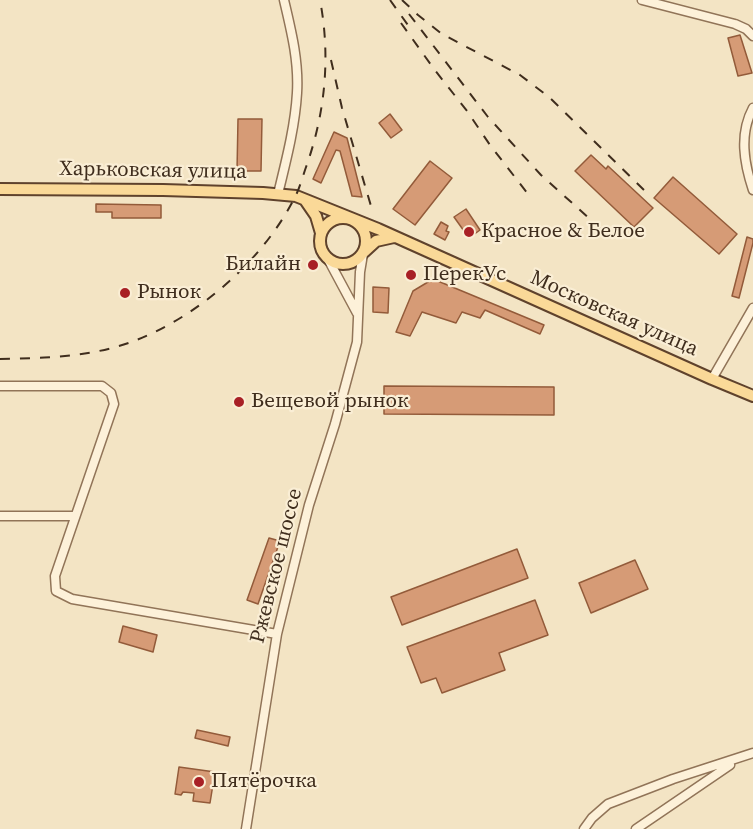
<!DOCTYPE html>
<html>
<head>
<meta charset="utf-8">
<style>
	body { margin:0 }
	canvas { display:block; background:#f3e4c4 }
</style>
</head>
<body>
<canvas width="753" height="829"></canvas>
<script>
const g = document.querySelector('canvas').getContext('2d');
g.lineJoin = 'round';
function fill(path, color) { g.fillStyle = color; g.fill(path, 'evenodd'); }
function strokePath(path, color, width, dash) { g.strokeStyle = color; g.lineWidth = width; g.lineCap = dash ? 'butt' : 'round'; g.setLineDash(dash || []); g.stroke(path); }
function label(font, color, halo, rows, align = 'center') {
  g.font = font + ' "Source Serif 4",serif'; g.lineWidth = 4.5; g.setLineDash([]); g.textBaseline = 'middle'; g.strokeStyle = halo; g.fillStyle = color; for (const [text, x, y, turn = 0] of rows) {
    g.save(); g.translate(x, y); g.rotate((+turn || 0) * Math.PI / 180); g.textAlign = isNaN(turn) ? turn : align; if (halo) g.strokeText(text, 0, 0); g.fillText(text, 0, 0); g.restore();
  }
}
const building = new Path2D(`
	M740 35 752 73 738 76 728 38Z
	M390 114 402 130 391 138 379 123Z
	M238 119H262L261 171H237Z
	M334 132 347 138 362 197 352 196 340 151 336 150 321 183 313 179Z
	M591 155 606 169 608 166 653 208 634 227 575 171Z
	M430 161 452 178 415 225 393 209Z
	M673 177 737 234 719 254 654 198Z
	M96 204 161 205V218H112V212H96Z
	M466 209 480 230 469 238 454 217Z
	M441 222 448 226 446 231 449 232 445 240 434 234Z
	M747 237 753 239V243L739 298 732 296Z
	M433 279 544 325 540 334 485 310 480 318 462 312 456 323 422 312 410 336 396 332 413 291Z
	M373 287 389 288 388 313 373 312Z
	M384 386 554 387V415L384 414Z
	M269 538 280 541 258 604 247 600Z
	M517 549 528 578 402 625 391 597Z
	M635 560 648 589 591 613 579 583Z
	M535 600 548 635 499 653 505 670 442 693 436 678 421 683 407 647Z
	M123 626 157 635 153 652 119 642Z
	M197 730 230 737 228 746 195 738Z
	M179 767 215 772 210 803 193 801 194 793 183 792 181 795 175 794Z`);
fill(building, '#d69b76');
strokePath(building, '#935b3a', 1.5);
const minor = new Path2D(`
	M642 0 735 24 746 29 753 36
	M753 108C739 134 744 163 753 190
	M278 194C286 161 295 127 297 93 299 61 291 30 284 0
	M328 259 357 313
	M712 379 753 308
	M0 386H102L111 393 114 404 55 576 56 591 72 599 277 634
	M0 516H75
	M246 829 277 634 309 505 335 424 357 342 360 272 363 254
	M584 829 592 818 608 804 673 779 753 753
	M636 829 730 765`);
const major = new Path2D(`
	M0 189 163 190 263 193 296 196 378 229 712 379 753 396
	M305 200 316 216 321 233
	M320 241a23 23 0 1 1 46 0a23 23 0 1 1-46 0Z
	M364 252 376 241 394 237`);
strokePath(minor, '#917458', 11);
strokePath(major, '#5f422c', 14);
strokePath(minor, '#fdf1d9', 8);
strokePath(major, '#fad998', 10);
strokePath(new Path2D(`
	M390 0 410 28
	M402 0 418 15 442 34 520 75 549 97 648 194
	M409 14 488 117 541 175 600 228
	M401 23 434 69 467 111 490 145 528 194
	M331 60 342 108 371 206
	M0 359C45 358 92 357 134 341 199 316 262 261 294 199 299 190 302 179 305 170 325 115 331 58 320 0`), '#3f2d1d', 2, [10, 10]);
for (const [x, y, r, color] of [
	[469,232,6,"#a82025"],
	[313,265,6,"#a82025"],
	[411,275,6,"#a82025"],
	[125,293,6,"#a82025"],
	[239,402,6,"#a82025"],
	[199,782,6,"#a82025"]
]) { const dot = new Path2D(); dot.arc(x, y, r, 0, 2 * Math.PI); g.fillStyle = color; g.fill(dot); strokePath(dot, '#faeed5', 2); }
label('21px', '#3f2d1d', '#faeed5', [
	["Харьковская улица",153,171,1],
	["Московская улица",614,314,24],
	["Ржевское шоссе",277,566,-76]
]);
label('21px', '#3f2d1d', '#faeed5', [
	["Красное & Белое",481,232],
	["Билайн",301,265,"right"],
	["ПерекУс",423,275],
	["Рынок",137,293],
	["Вещевой рынок",251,402],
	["Пятёрочка",211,782]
], 'left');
</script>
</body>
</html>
